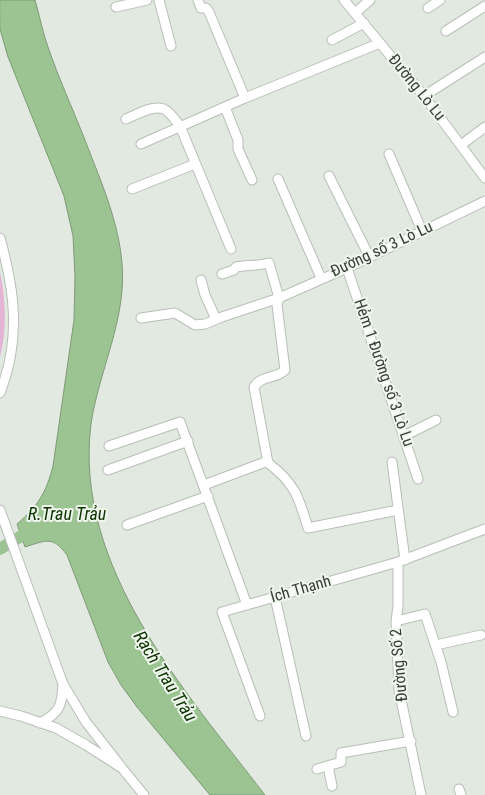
<!DOCTYPE html>
<html>
<head>
<meta charset="utf-8">
<style>
	body { margin:0 }
	canvas { display:block; background:#e2e9e0 }
</style>
</head>
<body>
<canvas width="485" height="795"></canvas>
<script>
const g = document.querySelector('canvas').getContext('2d');
g.lineJoin = 'round';
function fill(path, color) { g.fillStyle = color; g.fill(path, 'evenodd'); }
function strokePath(path, color, width, dash) { g.strokeStyle = color; g.lineWidth = width; g.lineCap = dash ? 'butt' : 'round'; g.setLineDash(dash || []); g.stroke(path); }
function label(font, color, halo, rows, align = 'center') {
  g.font = font + ' "Roboto Condensed",sans-serif'; g.lineWidth = 4; g.setLineDash([]); g.textBaseline = 'middle'; g.strokeStyle = halo; g.fillStyle = color; for (const [text, x, y, turn = 0] of rows) {
    g.save(); g.translate(x, y); g.rotate((+turn || 0) * Math.PI / 180); g.textAlign = isNaN(turn) ? turn : align; if (halo) g.strokeText(text, 0, 0); g.fillText(text, 0, 0); g.restore();
  }
}
fill(new Path2D(`
	M0 272C6 300 7 330 0 357Z`), '#e5b4d4');
const water = new Path2D(`
	M0 0H35C40 17 43 34 49 50 59 79 72 107 83 135 99 177 118 218 122 263 127 319 99 370 91 424 73 566 185 691 265 795H210L137 707 121 685 108 662 67 555C53 536 47 540 25 547L17 524C38 506 46 493 53 466L74 320 75 277 73 236 64 196 8 57 0 29Z`);
fill(water, '#9cc392');
strokePath(water, '#7e9a77', 1);
strokePath(new Path2D(`
	M0 549 36 527`), '#9cc392', 12);
const minor = new Path2D(`
	M159 0 171 46
	M198 0 201 8H206L209 12 245 98
	M344 0 424 96 485 178
	M116 7 147 0
	M428 8 440 0
	M355 13 370 0
	M446 31 485 6
	M332 40 364 23
	M424 96 485 57
	M225 107 238 140V149L252 180
	M126 119C136 115 157 102 167 111 172 115 176 121 180 126L231 249
	M141 144 245 98 380 43
	M461 145 485 127
	M389 154 422 231
	M329 176 369 256
	M278 179 321 278
	M132 189 195 164
	M0 238C15 292 21 339 0 393
	M347 268 418 479
	M222 274 234 270 236 267C247 265 257 266 269 263L279 298
	M201 280 205 295 216 319
	M279 298 277 305 285 370C277 379 261 375 254 387L268 463C295 483 299 498 308 528L398 510
	M141 318 175 313 195 325 205 324 222 317 279 298 347 268 485 201
	M404 436 436 420
	M109 446 180 422 247 605
	M392 462 405 560
	M108 470 188 441
	M204 485 268 461
	M0 510 63 684 86 722 122 768
	M127 525 208 496
	M398 562V606L396 621 399 690 421 795
	M275 597 306 736
	M396 621 425 614 441 662 453 712
	M436 645 481 635
	M0 711 21 716 56 728 86 745 122 768 144 795
	M260 716 222 612 398 562 485 529
	M40 723C60 713 62 705 63 684
	M328 766 332 786
	M317 769 341 762V753L411 741
	M459 789 461 795`);
strokePath(minor, '#b8bfb7', 11);
strokePath(minor, '#fff', 9);
label('16px', '#393c39', '#eff6ed', [
	["Đường Lò Lu",416,88,51],
	["Đường số 3 Lò Lu",382,250,-25],
	["Hẻm 1 Đường số 3 Lò Lu",383,373,71],
	["Ích Thạnh",301,590,-16],
	["Đường Số 2",400,665,-95]
]);
label('italic 18px', '#0d3301', '#eff6ed', [
	["R.Trau Trảu",67,515],
	["Rạch Trau Trảu",164,677,58]
]);
</script>
</body>
</html>
